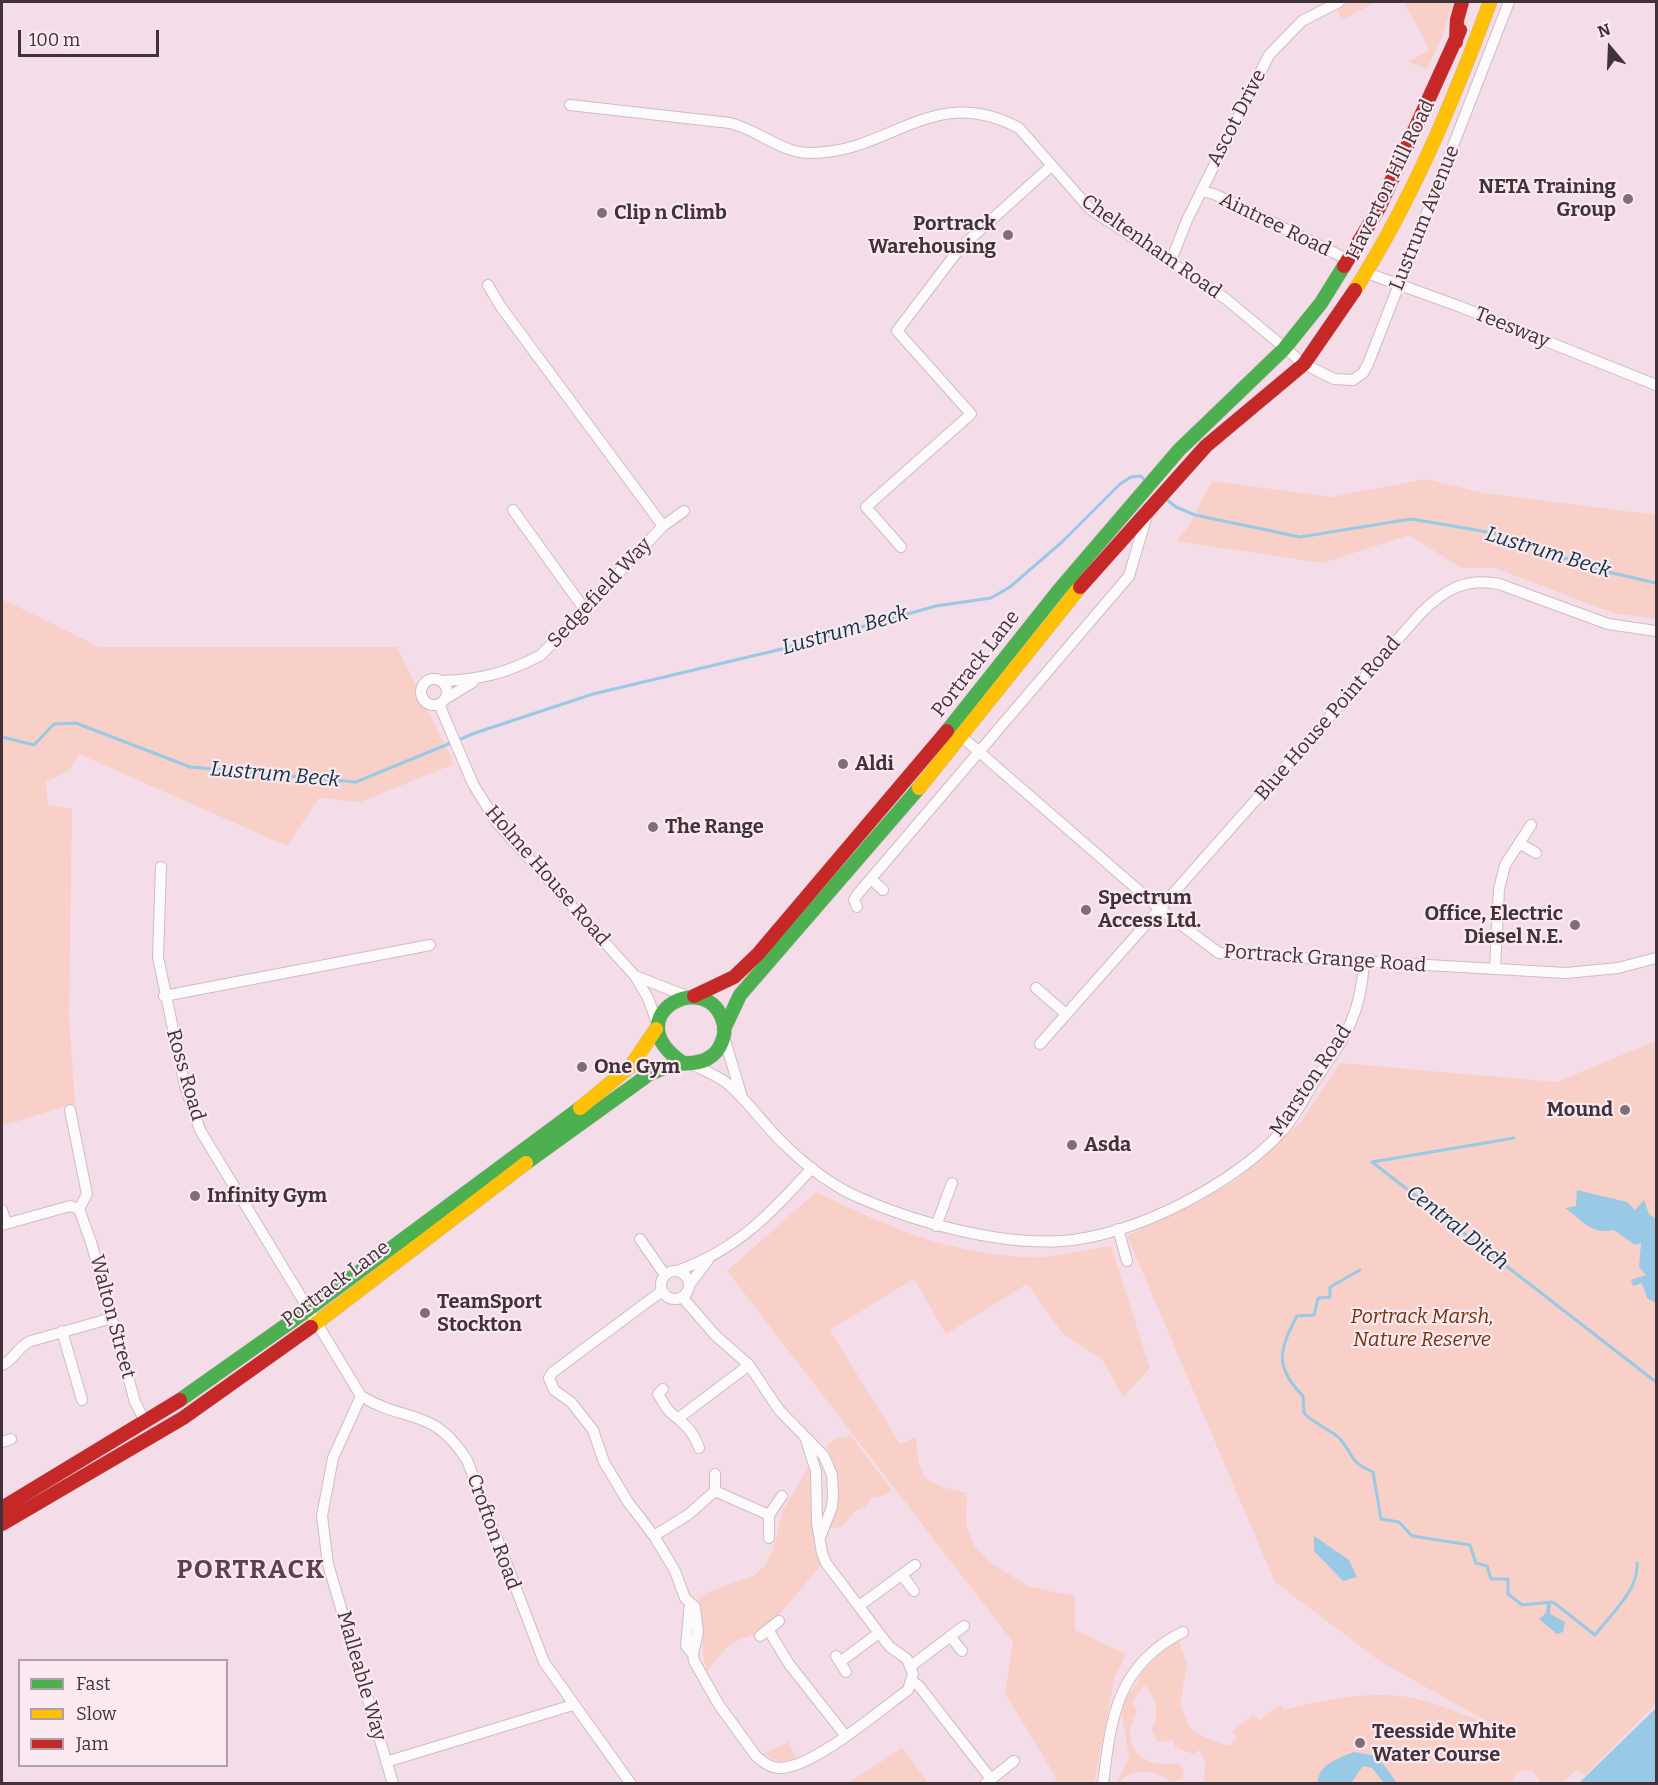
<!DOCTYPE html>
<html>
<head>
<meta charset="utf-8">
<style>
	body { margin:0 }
	#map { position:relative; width:1658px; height:1785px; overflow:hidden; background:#f4dde8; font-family:Bitter,serif }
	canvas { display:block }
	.frame { position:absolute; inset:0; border:3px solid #413139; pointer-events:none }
	.legend { position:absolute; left:18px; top:1659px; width:210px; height:108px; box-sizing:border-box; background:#fae9f1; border:2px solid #b09fa7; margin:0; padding:8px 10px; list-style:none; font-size:18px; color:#413139 }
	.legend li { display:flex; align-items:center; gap:12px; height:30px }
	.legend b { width:30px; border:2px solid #b09fa7 }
	.north { position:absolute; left:1580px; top:18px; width:60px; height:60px; -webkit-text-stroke:4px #fae9f1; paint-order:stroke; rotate:341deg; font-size:16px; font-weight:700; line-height:24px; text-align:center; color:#413139 }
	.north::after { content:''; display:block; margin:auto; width:21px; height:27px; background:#413139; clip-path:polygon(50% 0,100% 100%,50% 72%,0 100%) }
	.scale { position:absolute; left:18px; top:30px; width:141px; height:27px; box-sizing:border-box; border:3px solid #413139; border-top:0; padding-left:8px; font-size:18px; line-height:21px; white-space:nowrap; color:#413139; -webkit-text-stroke:4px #fae9f1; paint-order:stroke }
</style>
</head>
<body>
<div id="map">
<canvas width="1658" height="1785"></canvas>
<div class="frame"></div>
<ul class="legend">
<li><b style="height:8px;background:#4caf50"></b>Fast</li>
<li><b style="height:8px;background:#ffc107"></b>Slow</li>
<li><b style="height:8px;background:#c62828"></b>Jam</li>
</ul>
<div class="north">N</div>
<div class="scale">100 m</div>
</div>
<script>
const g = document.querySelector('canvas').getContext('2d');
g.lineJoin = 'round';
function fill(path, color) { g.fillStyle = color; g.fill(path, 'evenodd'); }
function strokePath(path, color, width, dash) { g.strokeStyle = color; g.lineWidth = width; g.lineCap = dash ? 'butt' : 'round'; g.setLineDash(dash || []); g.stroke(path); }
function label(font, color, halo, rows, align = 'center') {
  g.font = font + ' Bitter,serif'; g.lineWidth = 4.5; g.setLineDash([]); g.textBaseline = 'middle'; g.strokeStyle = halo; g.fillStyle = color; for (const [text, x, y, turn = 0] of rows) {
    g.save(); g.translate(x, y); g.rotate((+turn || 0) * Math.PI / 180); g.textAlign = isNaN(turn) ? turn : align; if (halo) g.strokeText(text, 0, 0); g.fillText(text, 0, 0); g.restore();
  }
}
fill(new Path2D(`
	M1349 2H1376L1342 20 1336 8Z
	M1404 2H1453L1442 37 1427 69 1408 62 1430 50Z
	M1426 479 1483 493 1656 515V619L1613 613 1495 568H1461L1409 535 1323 563 1176 541 1187 529 1212 481 1331 497Z
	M2 599 99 647H397L454 764 360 802 319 798 287 846 79 754 70 770 46 782 48 805 72 809 69 1016 75 1103 2 1126Z
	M1656 1041V1704L1585 1775 1576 1770 1562 1783H1542L1532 1771 1522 1770 1515 1775 1512 1784H1204L1205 1761 1200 1750 1193 1754 1175 1747 1173 1740 1157 1742 1152 1730C1159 1710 1159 1700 1144 1685L1132 1702 1137 1710C1135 1717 1130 1726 1130 1733 1130 1761 1156 1767 1178 1763L1184 1770 1183 1777 1173 1783C1157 1772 1134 1763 1120 1783L1116 1784 1129 1756 1122 1716 1125 1700 1137 1684 1144 1667 1178 1639 1187 1664 1180 1705 1189 1727 1206 1738 1230 1746 1237 1737 1232 1731 1253 1715 1259 1720 1280 1705 1284 1710C1323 1700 1366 1691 1407 1697 1430 1700 1454 1712 1477 1719L1480 1738 1487 1723 1492 1724 1381 1662 1275 1582 1127 1236 1232 1183 1300 1123 1340 1063 1556 1082Z
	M816 1192C887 1226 945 1253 1025 1257 1052 1259 1084 1250 1111 1246L1150 1368 1123 1397 1102 1359 1063 1334 1027 1284 946 1334 914 1279 830 1330 900 1444 916 1437C919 1482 924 1483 967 1493L966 1524 974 1546 991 1563 1030 1587 1075 1596V1630L1126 1654 1115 1676 1094 1783H1051L1057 1779 1005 1693 1013 1642 727 1271Z
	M851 1436 892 1490 886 1495 872 1498 865 1507 855 1511 842 1527 830 1528 839 1492 835 1466 826 1445 836 1439Z
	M810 1464 814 1546 822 1564 777 1617 756 1634 738 1640 727 1647 707 1671C699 1647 705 1623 698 1600L708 1592 753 1576 764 1567 773 1551 782 1512Z
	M789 1742 797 1760 779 1762 764 1754Z
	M902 1748 928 1783H848Z`), '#f8d0c7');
fill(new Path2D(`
	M1577 1190 1627 1202 1635 1210 1644 1200 1649 1214 1656 1219V1303L1647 1298 1642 1283 1633 1286 1631 1280 1646 1275 1639 1267 1641 1243 1635 1245 1614 1230C1590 1235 1583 1220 1565 1208L1576 1206Z
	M1314 1536 1349 1560 1357 1577 1343 1581 1314 1551Z
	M1547 1604H1551L1550 1614 1565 1622 1563 1632 1557 1634 1539 1619 1546 1613Z
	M1656 1708V1783H1579Z
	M1354 1752 1377 1756 1397 1783H1384L1372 1768 1363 1766 1351 1783H1318C1317 1765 1339 1758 1354 1752Z`), '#98c9e5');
strokePath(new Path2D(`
	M1165 498 1176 507 1195 515 1300 537 1411 519 1453 526 1498 534 1595 569 1656 583
	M2 737 34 745 54 724 76 723 190 767 356 782 475 733 593 694 786 648 936 606 991 598 1010 587 1062 542 1120 484 1131 477 1141 476 1145 480
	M1514 1138 1372 1162 1656 1382
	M1360 1270 1330 1287V1297L1318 1298 1314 1315 1297 1316C1279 1350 1274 1367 1303 1396L1304 1413C1315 1425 1334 1431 1341 1440 1356 1458 1348 1461 1373 1472L1381 1519 1399 1522 1412 1536 1470 1545 1476 1563 1487 1566 1491 1579H1508V1594L1522 1605 1553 1602 1595 1635C1611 1614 1639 1590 1637 1563`), '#98c9e5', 3);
const street = new Path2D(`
	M570 105 730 123C759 130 780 153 811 153 891 153 933 82 1019 128L1090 209 1226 299 1304 364 1334 379 1353 380 1363 373 1368 364 1509 2
	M1201 191 1214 194 1349 260
	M1170 263 1187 220 1269 55 1302 21 1339 2
	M1367 273 1461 307 1656 385
	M488 285 501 307 663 526
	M513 510 585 610
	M901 547 866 507 971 414 897 331 960 248 1050 167
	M421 692a13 13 0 1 1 26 0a13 13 0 1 1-26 0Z
	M442 681C480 680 507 673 541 655L663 526 684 511
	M445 699 473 682
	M439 704 473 784 497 823 635 976 648 998 657 1023
	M962 737 1160 909 1219 953 1566 973 1618 968 1656 958
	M1519 843 1536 853
	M161 867 158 957 185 1086 200 1130 361 1396C407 1424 432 1406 467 1460L544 1662 631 1784
	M871 879 883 890
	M857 907 854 900 857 895 1129 576 1147 515
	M1495 969 1499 889 1505 865 1531 825
	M635 976 684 995
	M1036 988 1066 1014
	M164 996 430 945
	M724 1037 741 1094
	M1040 1044 1421 613C1444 590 1466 577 1499 584L1608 624 1656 631
	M691 1064C703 1070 716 1075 727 1083 748 1101 763 1124 783 1143 804 1164 832 1186 860 1198 917 1223 999 1245 1062 1241 1132 1237 1235 1184 1282 1131 1295 1117 1304 1098 1314 1082 1344 1038 1360 1019 1364 963
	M70 1110 87 1194 79 1209
	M79 1209 91 1242 135 1402 146 1423
	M2 1210 6 1223
	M2 1225 70 1206 79 1209
	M936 1226 952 1183
	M1118 1229 1127 1261
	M640 1239 665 1275
	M661 1285a14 14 0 1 1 28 0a14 14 0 1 1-28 0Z
	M677 1271C738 1249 769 1215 812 1168
	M690 1284 708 1260
	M662 1291 553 1372 549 1378 554 1390 571 1402 593 1430 604 1462 628 1502 654 1536 675 1571 685 1598 695 1607 698 1632 693 1654 694 1661 719 1705 756 1756C763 1762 770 1768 780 1768 813 1768 880 1710 908 1690L913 1674 907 1659 890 1647 879 1633 826 1563 822 1553 817 1523 816 1471 805 1437
	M683 1298 715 1335 749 1365 779 1410 824 1456 832 1475 833 1496 832 1507 821 1535
	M62 1331 82 1400
	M2 1365C14 1360 18 1346 31 1341L112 1318
	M663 1389 658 1394C662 1400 666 1409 672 1414 684 1423 694 1432 699 1448
	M361 1396 333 1458 322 1516 328 1564 393 1784
	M680 1417 749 1365
	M2 1442 11 1439
	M715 1491 769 1515
	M654 1536 689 1514 715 1491V1474
	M769 1538V1515L782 1496
	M902 1575 914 1591
	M690 1603 686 1646 693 1654
	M859 1606 915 1565
	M769 1631 789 1664 845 1735
	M760 1636 779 1621
	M950 1636 962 1651
	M836 1656 846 1672
	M840 1662 879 1633
	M911 1666 964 1626
	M912 1681 919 1686 991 1779
	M386 1762 573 1705
	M985 1784 1014 1761
	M1103 1784C1111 1717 1117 1665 1183 1632`);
const fast = new Path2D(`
	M947 731 1059 590 1179 450 1284 349 1321 303 1344 266
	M724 1029 740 995 919 788
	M526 1163 648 1075C657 1071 665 1067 674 1065 686 1062 700 1065 710 1057 720 1051 726 1036 724 1025 710 964 613 1016 683 1063
	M180 1400 309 1309 580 1108`);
const slow = new Path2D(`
	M1355 290C1412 200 1453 102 1490 2
	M919 788 1080 587
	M580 1108 631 1066 656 1029
	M311 1327 526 1163`);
const jam = new Path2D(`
	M1456 42 1457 20 1462 2
	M1344 266 1379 208 1460 30
	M1080 587 1206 446 1304 364 1355 290
	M694 996 734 977 758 954 947 731
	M2 1508 180 1400
	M2 1524 183 1418 311 1327`);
strokePath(street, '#cebcc5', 12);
strokePath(fast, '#cebcc5', 15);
strokePath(slow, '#cebcc5', 15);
strokePath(jam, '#cebcc5', 15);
strokePath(street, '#fdfafc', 10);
strokePath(fast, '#4caf50', 14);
strokePath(slow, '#ffc107', 14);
strokePath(jam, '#c62828', 14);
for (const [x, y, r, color] of [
	[1628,199,6,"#806d76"],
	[602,213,6,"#806d76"],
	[1008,235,6,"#806d76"],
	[843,764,6,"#806d76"],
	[653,827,6,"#806d76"],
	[1086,910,6,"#806d76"],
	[1575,925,6,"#806d76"],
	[582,1067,6,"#806d76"],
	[1625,1110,6,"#806d76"],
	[1072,1145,6,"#806d76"],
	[195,1196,6,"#806d76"],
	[425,1313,6,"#806d76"],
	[1360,1743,6,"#806d76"]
]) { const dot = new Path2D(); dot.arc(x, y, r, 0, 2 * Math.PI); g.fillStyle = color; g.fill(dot); strokePath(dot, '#fae9f1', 2); }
label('20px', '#413139', '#fae9f1', [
	["Ascot Drive",1237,118,-63],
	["Haverton Hill Road",1391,180,-64],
	["Lustrum Avenue",1425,218,-68],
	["Aintree Road",1275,225,26],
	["Cheltenham Road",1151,247,35],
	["Teesway",1512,328,22],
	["Sedgefield Way",600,593,-47],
	["Portrack Lane",976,664,-52],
	["Blue House Point Road",1328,719,-49],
	["Holme House Road",547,876,49],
	["Portrack Grange Road",1325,959,4],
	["Ross Road",185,1075,74],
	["Marston Road",1311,1081,-56],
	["Portrack Lane",336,1284,-37],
	["Walton Street",112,1317,75],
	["Crofton Road",493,1532,70],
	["Malleable Way",361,1676,74]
]);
label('bold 20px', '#413139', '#fae9f1', [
	["NETA Training",1616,187,"right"],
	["Group",1616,210,"right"],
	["Clip n Climb",614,213],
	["Portrack",996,224,"right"],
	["Warehousing",996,247,"right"],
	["Aldi",855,764],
	["The Range",665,827],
	["Spectrum",1098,898],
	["Access Ltd.",1098,921],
	["Office, Electric",1563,914,"right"],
	["Diesel N.E.",1563,937,"right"],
	["One Gym",594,1067],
	["Mound",1613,1110,"right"],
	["Asda",1084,1145],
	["Infinity Gym",207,1196],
	["TeamSport",437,1302],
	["Stockton",437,1325],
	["Teesside White",1372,1732],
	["Water Course",1372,1755]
], 'left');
label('italic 20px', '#71340d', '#fae9f1', [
	["Portrack Marsh,",1422,1317],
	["Nature Reserve",1422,1340]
]);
label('italic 21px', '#0e3443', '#fae9f1', [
	["Lustrum Beck",1548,553,17],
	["Lustrum Beck",845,631,-16],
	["Lustrum Beck",275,775,5],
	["Central Ditch",1457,1228,38]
]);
g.letterSpacing = '1.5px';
label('bold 26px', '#603f50', '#fae9f1', [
	["PORTRACK",251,1571]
]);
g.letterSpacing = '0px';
</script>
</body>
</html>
